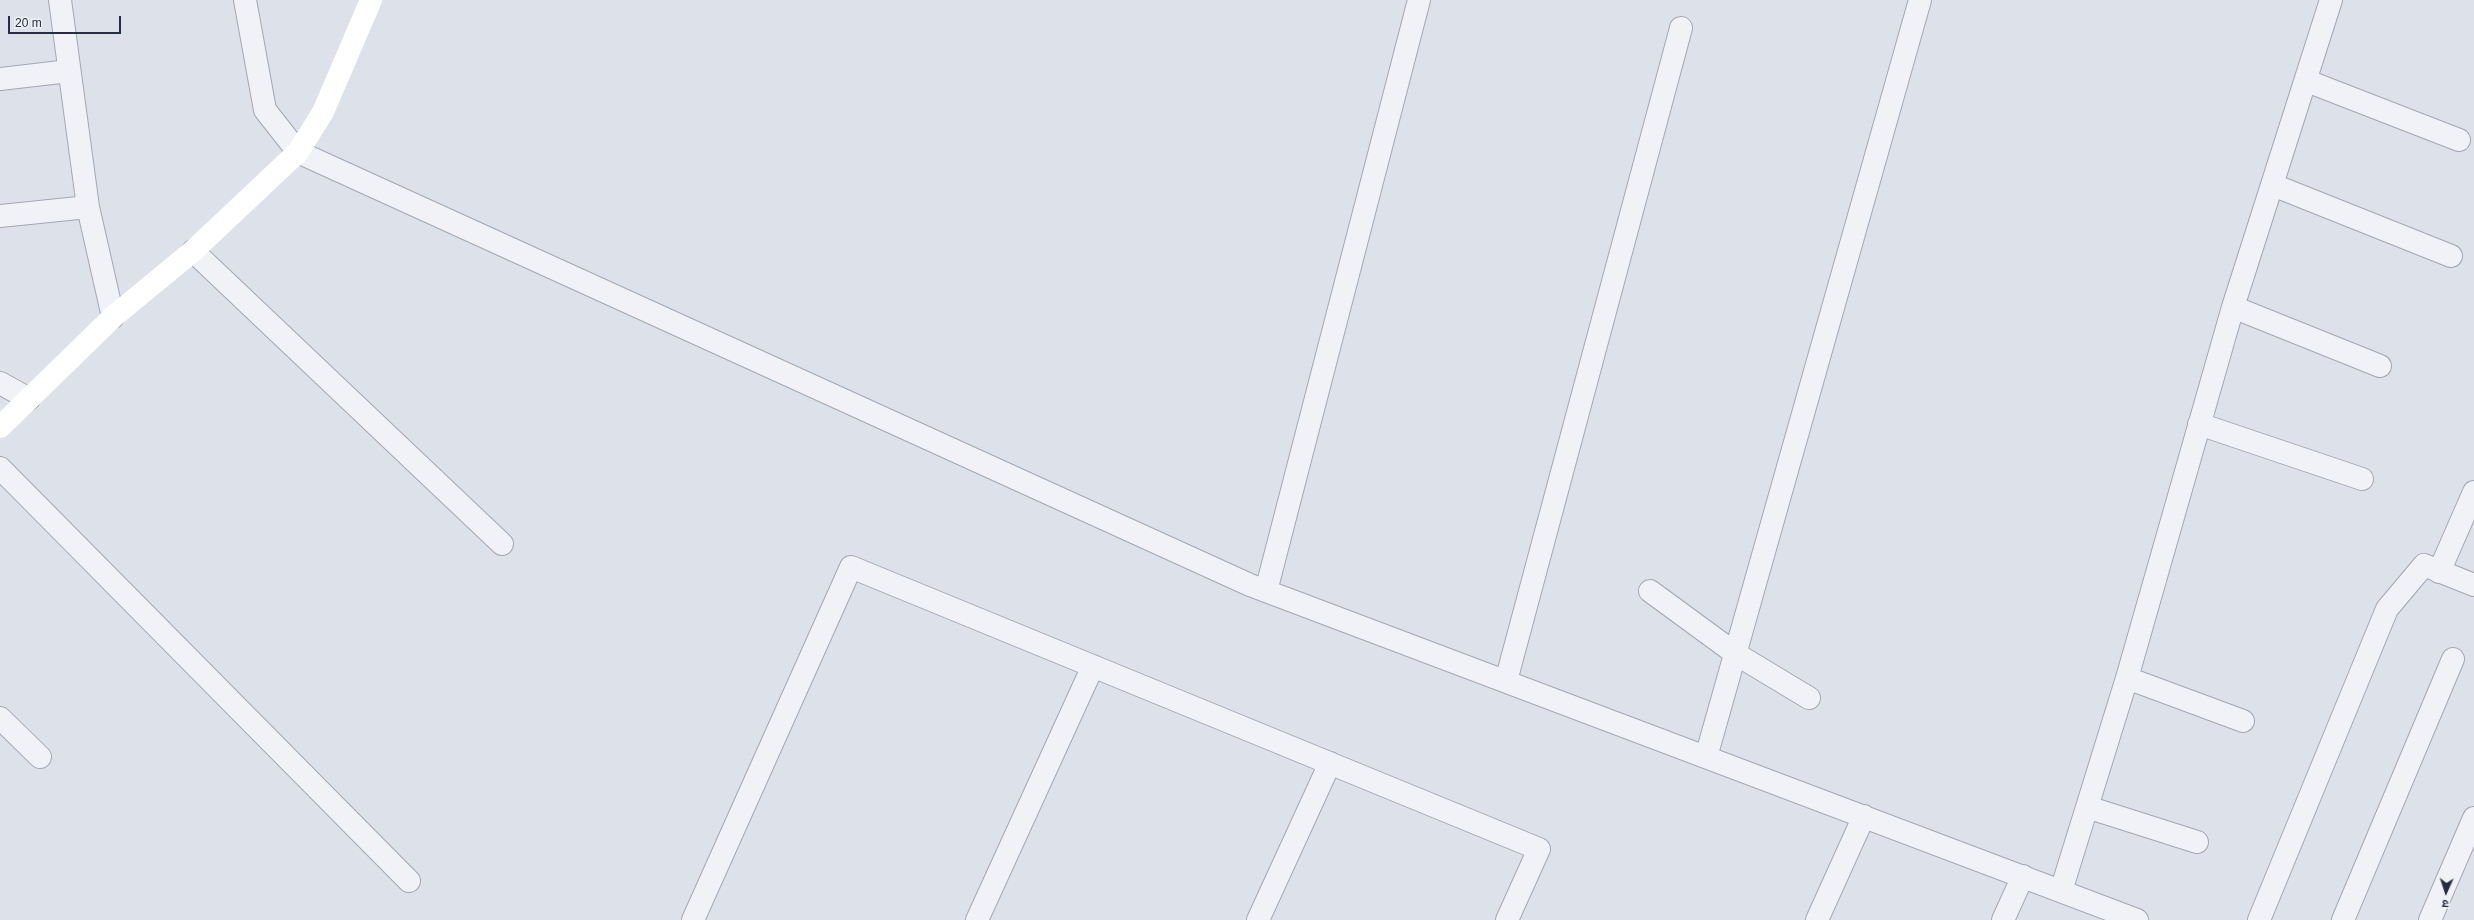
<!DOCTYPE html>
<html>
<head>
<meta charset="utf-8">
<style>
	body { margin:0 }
	#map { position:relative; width:2474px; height:920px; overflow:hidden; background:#dde1e9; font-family:Helvetica,"Noto Sans Devanagari",sans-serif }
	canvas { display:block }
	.north { position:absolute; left:2426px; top:872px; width:40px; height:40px; -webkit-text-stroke:3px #edf0f6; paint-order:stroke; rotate:183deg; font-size:11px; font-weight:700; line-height:16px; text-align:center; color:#252d41 }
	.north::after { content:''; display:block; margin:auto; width:14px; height:18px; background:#252d41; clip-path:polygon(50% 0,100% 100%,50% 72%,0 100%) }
	.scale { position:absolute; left:8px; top:16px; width:113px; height:18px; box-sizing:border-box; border:2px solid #252d41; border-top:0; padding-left:5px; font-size:12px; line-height:14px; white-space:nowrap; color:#252d41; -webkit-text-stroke:3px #edf0f6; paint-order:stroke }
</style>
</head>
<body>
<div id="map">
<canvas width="2474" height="920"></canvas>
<div class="north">उ</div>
<div class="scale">20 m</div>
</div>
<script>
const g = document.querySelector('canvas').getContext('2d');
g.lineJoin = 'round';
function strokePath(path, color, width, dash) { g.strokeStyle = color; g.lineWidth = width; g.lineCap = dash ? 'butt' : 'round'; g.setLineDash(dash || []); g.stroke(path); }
const street = new Path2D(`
	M60 0 88 207 113 317
	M245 0 265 110 298 152 1250 585 2137 920
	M0 79 69 71
	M2307 81 2459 140
	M2273 185 2451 256
	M0 216 88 207
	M193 251 502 544
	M2233 307 2380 366
	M0 383 29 399
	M2199 424 2362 479
	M0 468 409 881
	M2439 572 2474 492
	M1266 591 1419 0
	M1650 591 1736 654 1809 698
	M2127 678 2243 721
	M1506 681 1681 28
	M0 718 40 757
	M1706 757 1920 0
	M2087 807 2197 842
	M2061 891 2127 678 2233 307 2331 0
	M693 920 851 567 1539 849 1507 920
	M977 920 1093 666
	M1258 920 1330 763
	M1817 920 1864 816
	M2003 920 2023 876
	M2259 920 2387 609 2424 565 2474 585
	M2343 920 2453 659
	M2430 920 2474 818`);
strokePath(street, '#a2a7b3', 24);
strokePath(street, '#f0f2f7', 22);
strokePath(new Path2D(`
	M0 427 113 317 193 251 298 152 323 112 371 0`), '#fff', 22);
</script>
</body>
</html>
